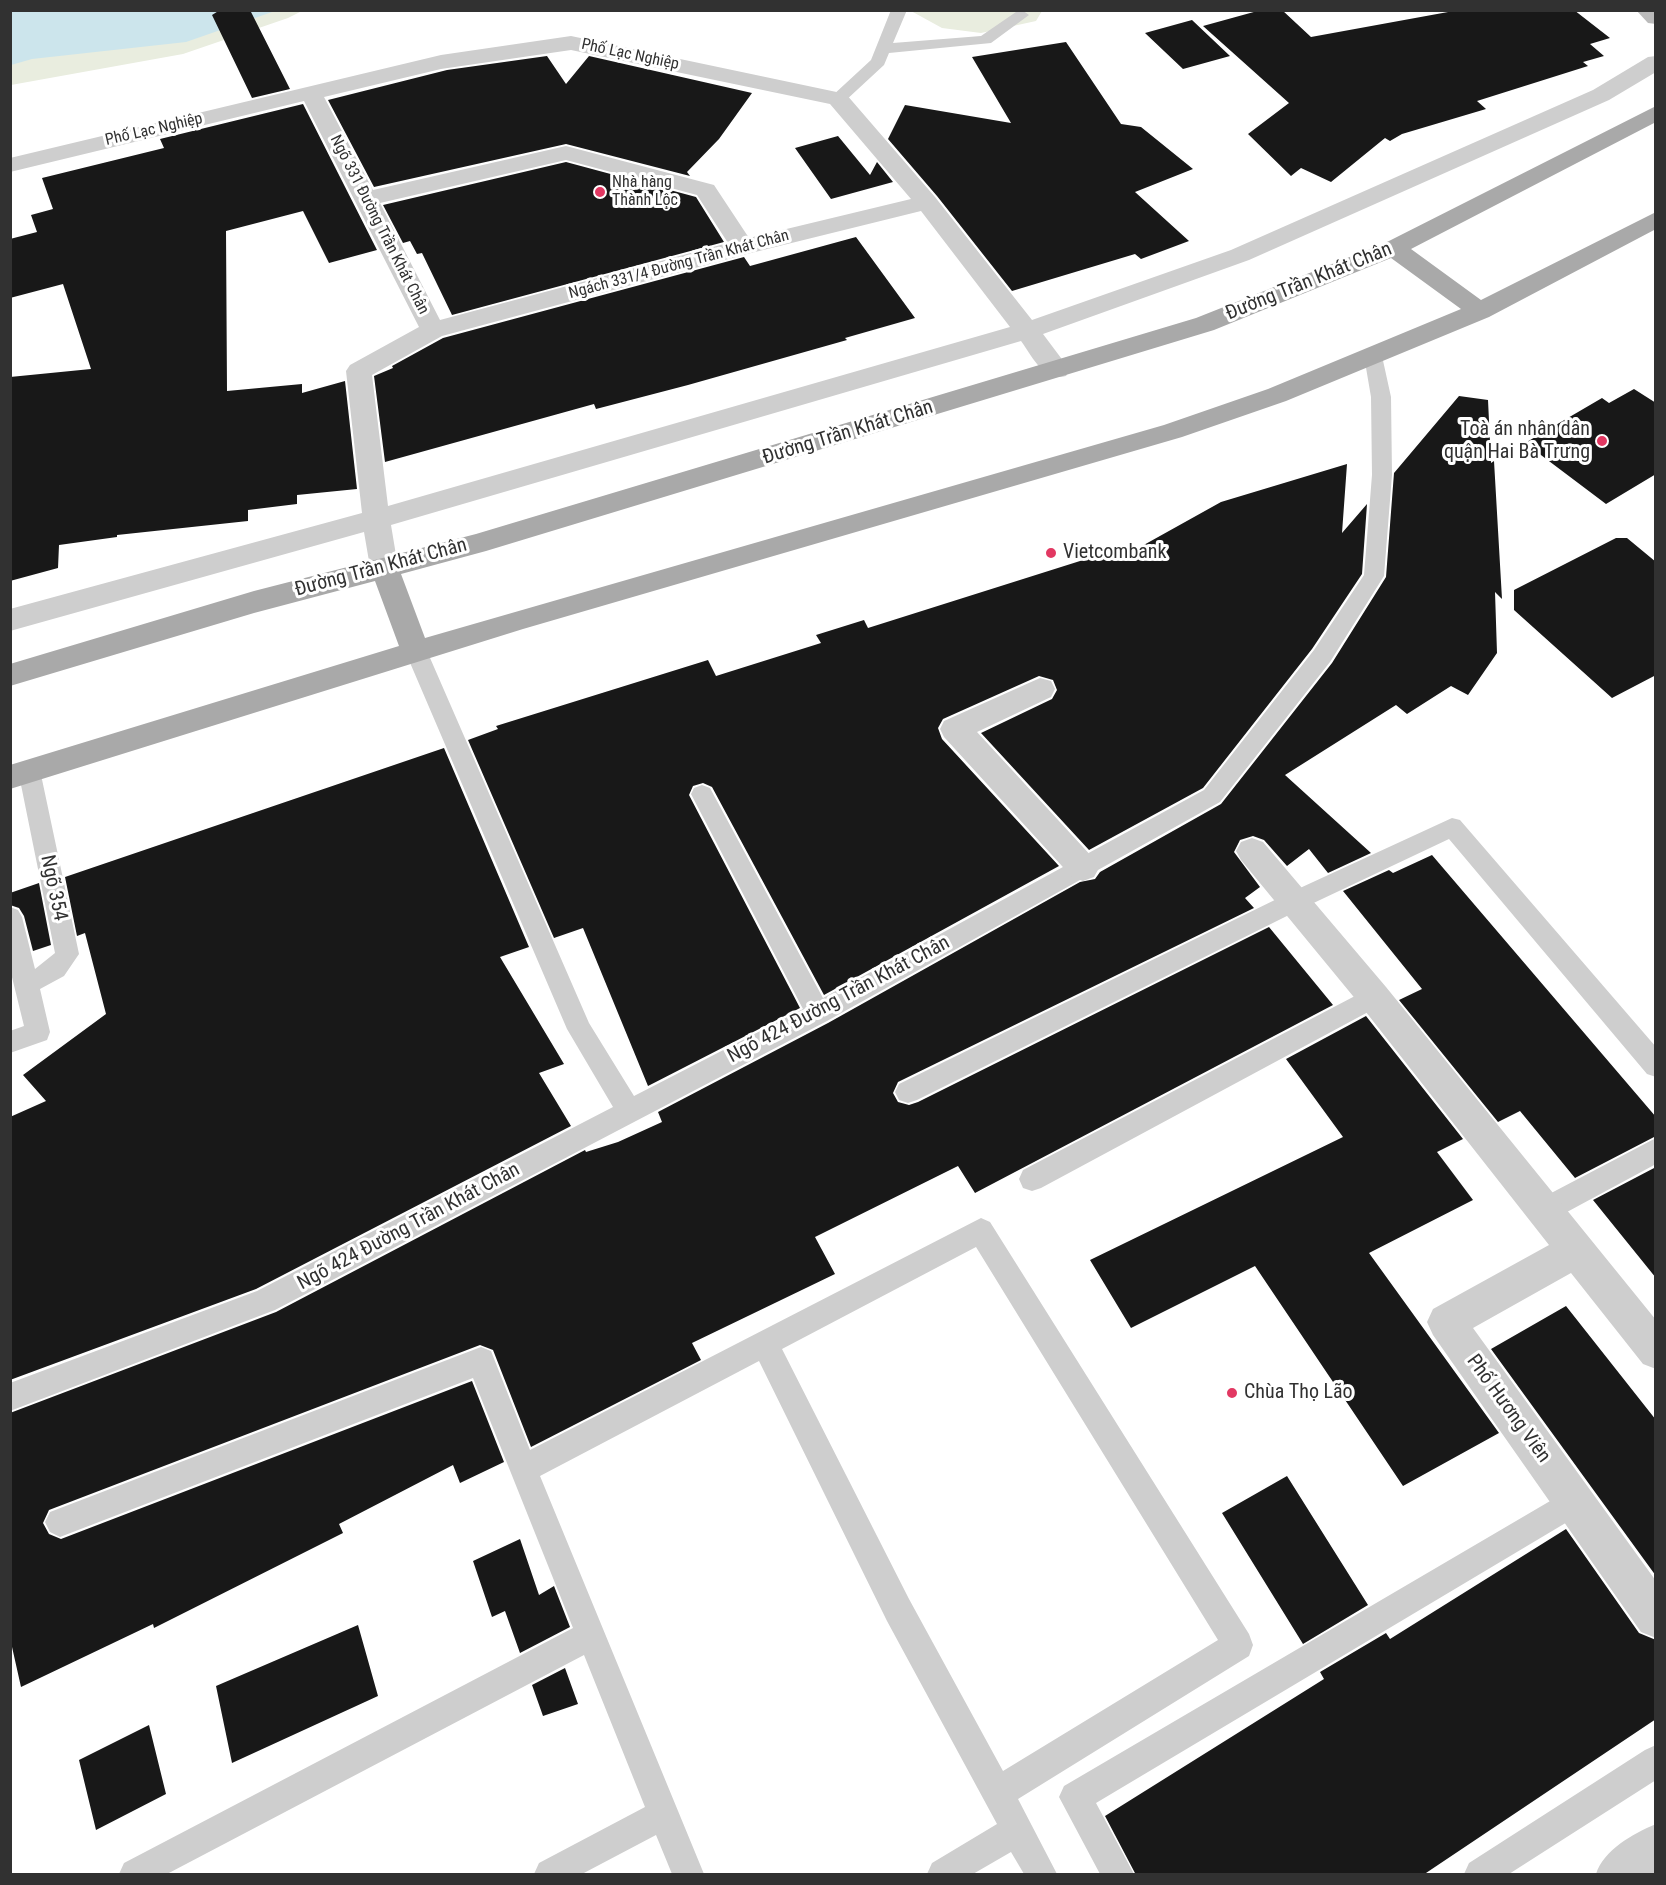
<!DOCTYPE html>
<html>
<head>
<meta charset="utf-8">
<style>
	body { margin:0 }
	#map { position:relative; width:1666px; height:1885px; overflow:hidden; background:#fff; font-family:"Roboto Condensed",sans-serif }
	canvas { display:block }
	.frame { position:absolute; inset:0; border:12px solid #313131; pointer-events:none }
</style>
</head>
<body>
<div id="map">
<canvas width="1666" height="1885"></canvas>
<div class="frame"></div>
</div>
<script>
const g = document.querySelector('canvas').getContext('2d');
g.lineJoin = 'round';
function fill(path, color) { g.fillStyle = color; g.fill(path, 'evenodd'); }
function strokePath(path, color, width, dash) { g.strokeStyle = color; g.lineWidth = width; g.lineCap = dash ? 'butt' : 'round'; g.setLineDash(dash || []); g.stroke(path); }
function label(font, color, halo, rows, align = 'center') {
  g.font = font + ' "Roboto Condensed",sans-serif'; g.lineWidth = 6; g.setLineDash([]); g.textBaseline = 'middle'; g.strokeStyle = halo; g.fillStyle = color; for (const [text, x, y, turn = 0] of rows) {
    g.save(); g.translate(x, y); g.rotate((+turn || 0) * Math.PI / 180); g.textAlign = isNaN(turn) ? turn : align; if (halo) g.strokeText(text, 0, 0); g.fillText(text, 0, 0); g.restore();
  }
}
fill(new Path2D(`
	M10 11H302L288 18 183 54 11 85Z
	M911 11H1042L1036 21 981 33 942 28Z`), '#e9eddf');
fill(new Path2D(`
	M11 11H275L186 42 32 59 11 65Z`), '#cce5ec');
fill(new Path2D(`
	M220 10H250L290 89 252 98 212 15Z
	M1261 10H1282L1311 37 1459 10H1574L1610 38 1590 44 1604 56 1583 62 1588 66 1477 101 1486 109 1402 134 1390 141 1385 138 1331 182 1301 168 1291 176 1248 134 1289 103 1203 26Z
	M1192 20 1230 56 1183 69 1145 33Z
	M1066 42 1121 124 1141 127 1193 169 1135 192 1189 241 1141 259 1135 254 1012 291 937 196 888 139 905 105 1011 123 972 57Z
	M547 56 566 84 589 56 752 93 719 139 687 172 690 176 566 144 374 187 328 100 447 70Z
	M303 104 377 250 329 263 303 211 226 231 227 391 302 384V393L345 381 357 489 297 495V504L248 510V521L117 535V537L59 545 58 568 10 581V377L91 369 63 284 10 298V239L37 232 31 215 53 209 42 178 164 148 160 139Z
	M838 136 870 175 877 162 893 182 831 199 795 148Z
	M566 162 696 197 724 242 452 315 422 253 417 254 410 241 403 243 383 205Z
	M856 237 915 318 845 338 847 340 688 385 596 409 594 404 385 462 374 376 393 368 392 366 443 338 744 257 750 266Z
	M1634 389 1656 403V474L1606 504 1525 443 1602 398 1609 403Z
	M1459 396 1488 400 1491 463 1494 461 1502 599 1495 592 1497 653 1468 695 1451 686 1407 714 1396 705 1285 775 1371 853 1328 873 1309 849 1287 866 1264 840 1253 836 1240 840 1234 852 1260 887 1245 898 1254 908 898 1082 893 1093 898 1102 909 1105 918 1102 1269 927 1333 1005 975 1193 958 1166 815 1237 835 1274 692 1343 701 1360 531 1447 493 1350 480 1345 49 1510 43 1523 49 1534 61 1539 472 1381 504 1462 460 1483 453 1465 339 1524 343 1533 154 1628 153 1624 21 1687 10 1638V1413L276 1312 585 1150 586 1152 618 1142 662 1122 658 1112 828 1023 1080 882 1095 879 1100 872 1221 804 1332 663 1386 577 1394 473Z
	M1347 464 1342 533 1367 504 1362 574 1312 649 1203 788 1089 850 981 733 1052 699 1057 690 1053 680 1039 676 943 719 938 728 942 739 1059 866 824 995 712 787 703 783 693 786 689 795 800 1008 648 1086 583 928 554 938 468 740 498 729 496 726 708 660 716 676 821 643 816 635 864 620 868 628 1118 549 1124 556 1221 502Z
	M1616 538H1627L1656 562V675L1612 698 1514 610V590Z
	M444 748 529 947 500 957 564 1064 539 1073 571 1126 256 1289 10 1380V1117L46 1101 23 1075 106 1014 85 933 77 936 65 877Z
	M1432 855 1656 1117V1136L1575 1178 1520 1111 1498 1122 1399 1000 1422 989 1343 891 1389 870 1393 873Z
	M39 883 51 945 33 951 24 916 19 908 10 905V893Z
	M1366 1016 1463 1139 1437 1152 1473 1200 1369 1253 1499 1433 1403 1486 1255 1266 1131 1328 1090 1260 1343 1137 1286 1059Z
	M1656 1167V1278L1593 1200Z
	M1566 1306 1656 1420V1576L1491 1349Z
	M1287 1476 1368 1605 1303 1644 1222 1513Z
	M1566 1529 1639 1633 1656 1640V1719L1423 1875H1136L1105 1816 1324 1679 1320 1672 1386 1633 1390 1639Z
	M520 1539 539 1595 554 1586 570 1627 520 1653 505 1611 492 1617 473 1561Z
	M358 1625 378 1696 232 1763 216 1686Z
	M565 1668 578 1704 543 1716 532 1685Z
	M149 1725 166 1794 96 1830 79 1760Z`), '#181818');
fill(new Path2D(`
	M891 10H907L893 43 981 36 1016 12 1022 10 1029 15 991 43 889 53 884 65 844 102H832L830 99 832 96 871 60Z
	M1373 350 1380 352 1382 356 1391 397 1392 475 1384 576 1330 662 1220 802 827 1021 275 1310 10 1411V1383L257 1291 613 1107 567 1029 405 651 408 645 416 643 424 645 427 651 589 1023 634 1096 803 1009 691 794 694 788 702 785 710 788 823 998 1204 790 1314 650 1364 575 1372 475 1371 397 1364 356 1366 352Z
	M29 761 37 764 40 770 79 954 64 976 40 989 50 1032 47 1040 10 1053V1031L24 1026 10 969V907L18 910 22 917 35 969 55 953 18 770 21 764Z
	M1452 818 1460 820 1656 1047V1077L1647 1074 1449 839 1303 908 917 1100 908 1103 899 1100 895 1092 899 1084 1287 894Z
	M1374 986 1383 990 1386 997 1383 1004 1041 1188 1032 1191 1023 1188 1019 1179 1023 1170Z
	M1656 1138V1164L1554 1219 1545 1222 1536 1219 1532 1210 1536 1201Z
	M981 1218 990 1222 1249 1634 1253 1645 1249 1656 1018 1799 1057 1874H1024L1011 1852 973 1874H927L932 1863 997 1824 887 1621 759 1361 540 1476 704 1874H672L656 1835 582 1874H534L539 1863 645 1807 584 1655 167 1874H119L124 1863 573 1628 473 1378 60 1537 50 1532 45 1522 50 1512 481 1347 491 1351 530 1450ZM976 1247 1218 1640 1003 1771 909 1599 782 1349Z
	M1574 1487 1584 1492 1589 1502 1584 1512 1096 1803 1134 1874H1100L1059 1797 1064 1786Z
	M1656 1745V1780L1509 1874H1464L1469 1863 1645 1750Z`), '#cecece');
fill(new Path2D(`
	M571 36 846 94 935 197 1032 320 1231 250 1593 90 1648 57 1656 56V72L1609 100 1249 260 1043 334 1070 370 1066 376C1043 382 1033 357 1021 341L391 525 398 567 394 574 384 577 374 574 370 567 364 532 10 631V609L362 513 346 371 350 365 419 327 304 101 10 172V158L441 55ZM571 50 830 104 911 199 749 238 714 185 566 146 373 190 324 97 441 69ZM566 160 697 195 728 243 440 320 380 203ZM921 211 1010 327 388 506 372 375 442 336 747 254Z
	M1040 678 1051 681 1055 689 1051 697 977 732 1094 859 1099 868 1094 877 1083 881 1072 877 944 737 940 729 944 721Z
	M1252 838 1263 842 1386 987 1656 1320V1369L1643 1364 1571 1273 1473 1328 1656 1581V1638L1641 1632 1433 1335 1427 1322 1433 1309 1549 1245 1362 1007 1241 860 1236 851 1241 842Z
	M1656 1824V1874H1596C1604 1850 1632 1834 1656 1824Z`), '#cecece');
fill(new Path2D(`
	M1636 10H1656V24L1648 23Z`), '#bbb');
fill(new Path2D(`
	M1656 106V122L1411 249 1481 300 1656 212V229L1489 317 1286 401 1182 437 523 629 10 789V765L399 646 375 581 254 613 10 686V664L254 591 476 534 1196 318 1385 243ZM1391 258 1461 309 1268 389 1164 425 425 638 401 574 486 551 1214 330Z`), '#a9a9a9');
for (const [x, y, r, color] of [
	[600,192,6,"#e23862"],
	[1602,441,6,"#e23862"],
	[1051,553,6,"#e23862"],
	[1232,1393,6,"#e23862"]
]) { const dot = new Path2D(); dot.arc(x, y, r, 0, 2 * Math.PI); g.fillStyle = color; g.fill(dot); strokePath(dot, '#fff', 2); }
label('16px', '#313131', '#fff', [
	["Phố Lạc Nghiệp",630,55,12],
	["Phố Lạc Nghiệp",154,130,-13],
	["Ngõ 331 Đường Trần Khát Chân",379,225,63],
	["Ngách 331/4 Đường Trần Khát Chân",679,265,-15]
]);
label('16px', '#313131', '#fff', [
	["Nhà hàng",612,183],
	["Thành Lộc",612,201]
], 'left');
label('20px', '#313131', '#fff', [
	["Đường Trần Khát Chân",1309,282,-22],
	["Đường Trần Khát Chân",848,433,-17],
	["Đường Trần Khát Chân",381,568,-15],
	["Ngõ 354",53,888,78],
	["Ngõ 424 Đường Trần Khát Chân",839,1000,-28],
	["Ngõ 424 Đường Trần Khát Chân",409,1227,-28],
	["Phố Hương Viên",1508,1409,54]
]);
label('20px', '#313131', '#fff', [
	["Toà án nhân dân",1590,430,"right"],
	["quận Hai Bà Trưng",1590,453,"right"],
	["Vietcombank",1063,553],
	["Chùa Thọ Lão",1244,1393]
], 'left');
</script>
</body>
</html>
